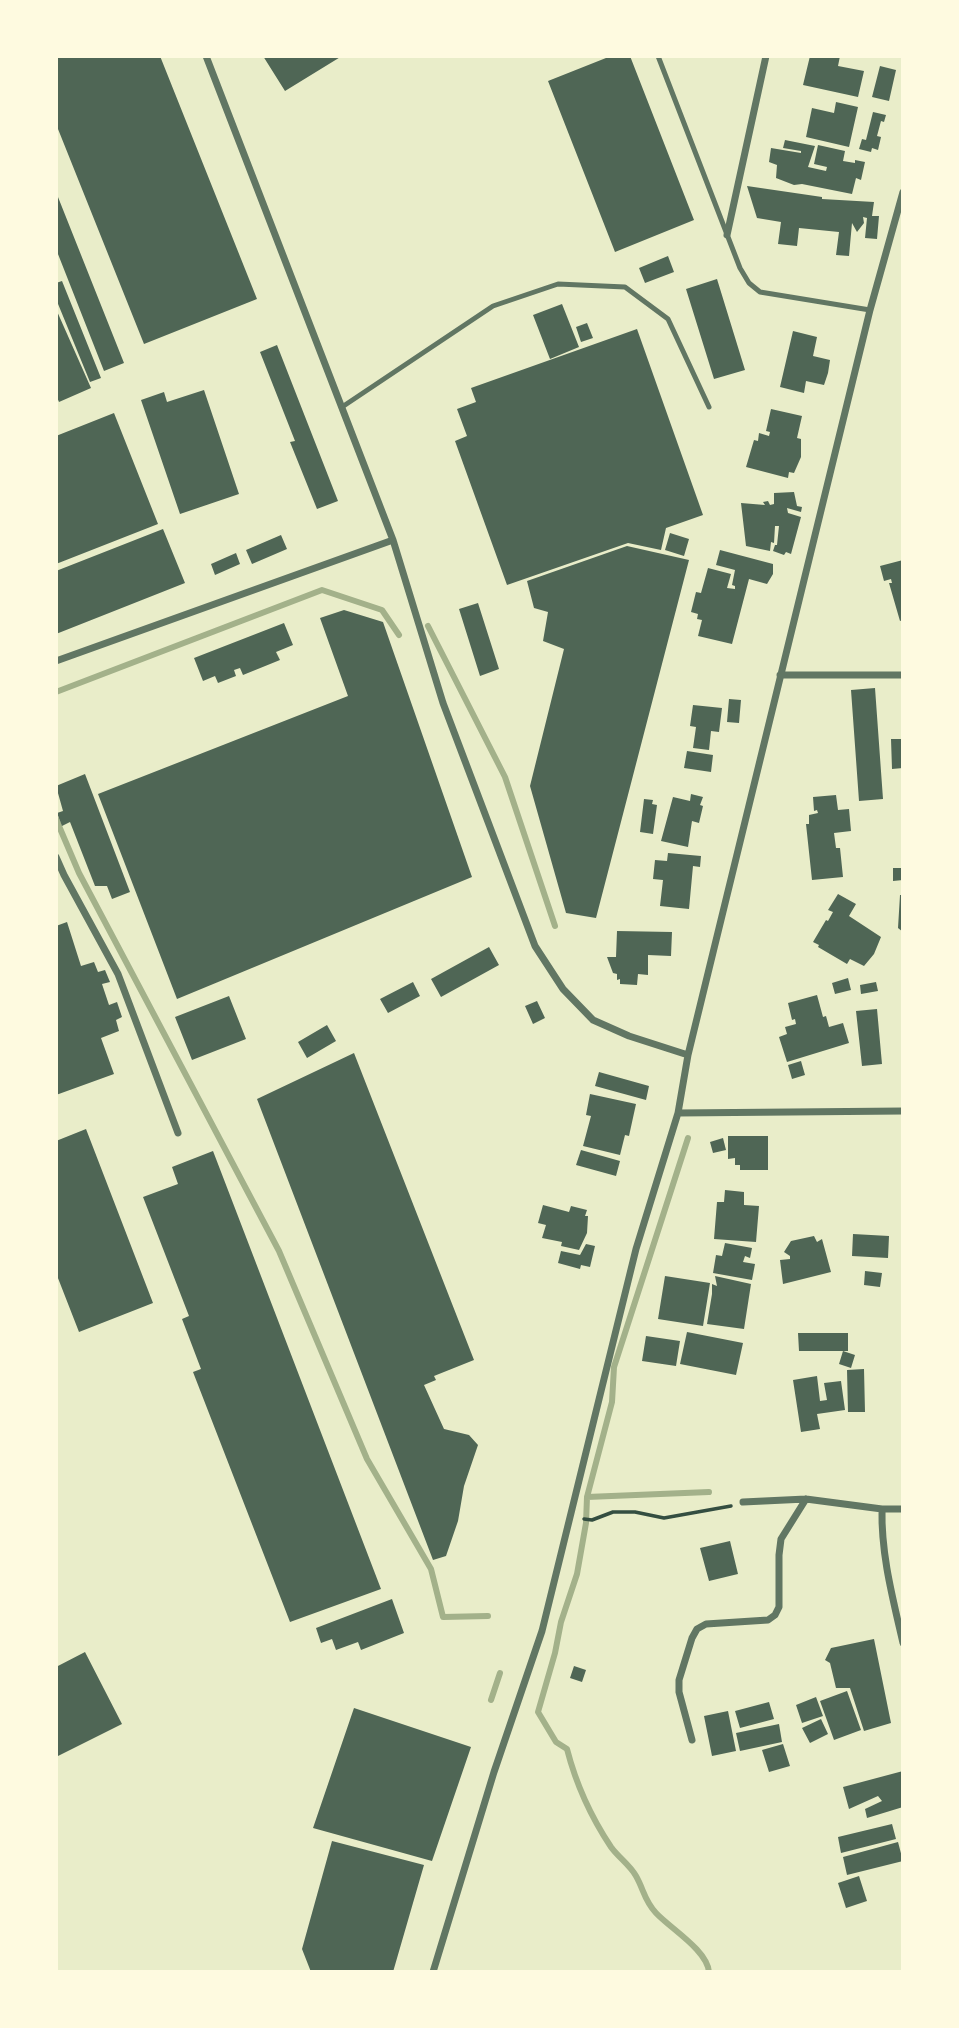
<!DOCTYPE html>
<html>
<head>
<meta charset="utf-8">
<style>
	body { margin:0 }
	#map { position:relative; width:959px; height:2028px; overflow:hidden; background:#e9edc9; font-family:Lato,sans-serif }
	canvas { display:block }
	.frame { position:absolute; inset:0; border:58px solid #fefae0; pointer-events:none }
</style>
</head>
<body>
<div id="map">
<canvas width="959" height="2028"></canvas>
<div class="frame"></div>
</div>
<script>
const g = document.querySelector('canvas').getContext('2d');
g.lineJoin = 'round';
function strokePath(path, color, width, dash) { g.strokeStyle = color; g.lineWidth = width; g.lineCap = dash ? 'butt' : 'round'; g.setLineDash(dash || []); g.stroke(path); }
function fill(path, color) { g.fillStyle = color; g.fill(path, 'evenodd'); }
strokePath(new Path2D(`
	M428 626 505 777 555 926
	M56 692 322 590 382 610 399 635
	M56 819 79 873 279 1251 367 1459 431 1569 443 1617 488 1616
	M688 1138 614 1367 612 1402 587 1497 586 1523 577 1574 561 1622 555 1653 538 1712 556 1742 567 1749C576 1784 591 1817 611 1847 618 1857 630 1865 636 1876 644 1890 644 1900 656 1913 671 1929 707 1950 709 1972
	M587 1497 709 1492
	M491 1700 500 1673`), '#a3b18a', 6);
fill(new Path2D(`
	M56 56H160L257 299 144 344 56 124Z
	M263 56H342L285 91Z
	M611 56H630L694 220 615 252 548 81Z
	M810 56H840L838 66 864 71 858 97 803 85Z
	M880 66 896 70 889 101 872 97Z
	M836 102 858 107 849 147 806 137 812 108 834 113Z
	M873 112 886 115 884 122 881 121 877 136 881 137 878 150 872 148 871 152 859 149 862 139 866 140Z
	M785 140 815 146 808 167 826 171 827 167 814 164 818 145 845 151 843 161 855 163V160L865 162 861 180 856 178 852 194 802 184 794 185 776 178 777 165 769 162 771 148 801 153V151L783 148Z
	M747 186 822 197V199L874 202 872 216H879L877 239 865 238 867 218 863 217 864 223 857 232 852 223 849 256 836 255 839 232 799 228 797 246 778 244 781 222 757 218Z
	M56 192 124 363 104 371 56 249Z
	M668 256 674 272 645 283 639 268Z
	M717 279 745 370 714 379 686 289Z
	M62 281 101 378 90 382 56 299V283Z
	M562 304 579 347 550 359 533 315Z
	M56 309 91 388 59 402 56 395Z
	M587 323 593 338 581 342 576 327Z
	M637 329 703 515 666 528 661 550 628 543 507 585 455 441 467 436 457 409 476 402 471 388Z
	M793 331 817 337 813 356 830 360 828 373 824 385 806 381 804 393 780 387Z
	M277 345 338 501 317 509 290 442 295 441 260 352Z
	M204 390 239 494 180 514 141 400 164 392 167 402Z
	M771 409 802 416 797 438 801 439V457L794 473 789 472 788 478 746 467 754 440 758 441 759 433 769 436 770 432 766 431Z
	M114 413 158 524 56 564V436Z
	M794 492 797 506 802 507 801 512 787 508 788 513 801 517 791 554 786 552 784 555 773 551 775 545H777L779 526H775L774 543 771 542 770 551 746 546 741 503 765 505 763 502 768 501 770 505 774 504V493Z
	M163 529 185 583 56 634V571Z
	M670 533 689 539 684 556 665 550Z
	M281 535 287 549 252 564 246 550Z
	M627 546 689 560 596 918 566 913 530 786 564 649 543 641 548 612 534 608 527 581Z
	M720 550 773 564V574L767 584 749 579 732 644 698 636 702 620 697 619 698 614 691 612 696 592 701 593 708 568 731 574 727 588 735 589V586L732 585 735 570 716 565Z
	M236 553 240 564 215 575 211 564Z
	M903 560V620L900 621 889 583H892L891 579 884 581 880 566Z
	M478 603 499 669 480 676 459 609Z
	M344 610 383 622 472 877 177 999 98 794 348 696 320 618Z
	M284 623 293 645 276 652 280 660 243 675 240 668 234 670 236 676 218 683 215 676 203 681 194 658Z
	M875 688 883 799 859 801 851 690Z
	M729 699 741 700 739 723 727 722Z
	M693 705 722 708 719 732 711 731 709 750 693 748 696 727 690 726Z
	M891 739H903V768L892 769Z
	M687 751 713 755 711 772 684 768Z
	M85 774 130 892 112 899 107 886H95L70 822 62 826 57 813 63 811 56 786Z
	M691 794 703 797 700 805 703 806 699 823 692 821 688 847 661 841 673 797 690 801Z
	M836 795 838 810 849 809 851 831 834 833 836 848H840L843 877 812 880 806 824H809V815L818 813 817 810 814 811 813 797Z
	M644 799 653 800 652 804 657 805 653 834 640 832Z
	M668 853 701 856 700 867 693 866 689 909 660 906 663 880 653 879 655 860 667 861Z
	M893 868H903V880L893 881Z
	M838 894 856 904 849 916 881 937 874 954 864 966 850 959 847 964 818 947 819 945 813 942 826 920 828 921 833 912 828 910Z
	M900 895H903V932L898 928Z
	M67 922 81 966 94 962 98 972 105 970 110 982 102 984 109 1005 117 1002 122 1017 116 1020 119 1031 101 1038 114 1074 56 1095V926Z
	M617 931 672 932 671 956 648 955V975L638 974 637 985 620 984V979L617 980V974L613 973 607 957H616Z
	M489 947 499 965 441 997 431 979Z
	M848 978 851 990 835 994 832 983Z
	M413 982 420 996 388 1013 380 999Z
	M876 982 878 991 861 994 860 985Z
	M817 995 823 1017 826 1016 829 1027 843 1023 849 1043 787 1062 779 1037 787 1034 785 1027 796 1024 795 1019 792 1020 788 1003Z
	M229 996 246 1039 192 1060 175 1017Z
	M537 1001 545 1018 533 1024 525 1006Z
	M877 1009 882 1064 862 1066 856 1011Z
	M327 1025 336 1041 307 1058 298 1042Z
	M354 1053 474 1360 434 1376 436 1380 424 1385 444 1429 469 1435 478 1445 464 1486 458 1521 446 1556 433 1560 257 1099Z
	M801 1061 805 1075 792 1079 788 1065Z
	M599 1072 649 1086 646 1100 595 1086Z
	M590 1094 636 1104 629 1136 625 1135 620 1155 583 1146 591 1116 586 1115Z
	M86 1129 153 1303 79 1332 56 1273V1141Z
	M728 1136H768V1170H740V1165H735V1158L728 1159Z
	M723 1138 726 1150 713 1153 710 1142Z
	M581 1150 620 1161 616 1176 576 1165Z
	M213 1151 381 1589 290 1622 193 1372 201 1369 182 1319 189 1316 143 1197 178 1184 172 1167Z
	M725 1190 744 1192V1205L759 1206 756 1242 714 1239 717 1202H724Z
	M543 1205 569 1212 571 1206 587 1210 585 1216H588L587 1233 579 1250 561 1246 562 1242 542 1238 546 1225 538 1223Z
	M853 1234 889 1236 888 1258 852 1256Z
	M814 1236 817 1242 822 1239 831 1272 783 1284 780 1260 790 1259V1256L784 1252 791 1241Z
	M725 1243 752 1248 750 1258 745 1256 743 1262 755 1264 752 1280 713 1273 716 1255 722 1256Z
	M586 1244 595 1246 590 1267 581 1265 580 1269 558 1263 561 1251 580 1255Z
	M865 1271 882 1273 880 1287 864 1285Z
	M665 1276 710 1283 703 1326 658 1319Z
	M715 1276 751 1284 744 1329 707 1324 712 1294V1284L717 1286Z
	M687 1332 743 1343 736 1375 680 1364Z
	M798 1333H848V1351H799Z
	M646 1336 680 1341 676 1366 642 1361Z
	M843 1351 855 1355 851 1368 839 1364Z
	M864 1369 865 1412H848L847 1370Z
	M817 1376 820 1401 827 1400 824 1383 841 1381 845 1410 817 1414 820 1429 801 1432 793 1380Z
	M730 1541 738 1574 709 1581 700 1548Z
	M392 1599 404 1633 361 1650 358 1642 336 1650 332 1639 321 1643 316 1628Z
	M874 1639 891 1723 864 1731 850 1688H836L830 1663 825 1660 831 1648Z
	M85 1652 122 1724 56 1757V1667Z
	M574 1666 586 1670 582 1682 570 1678Z
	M847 1691 861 1730 834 1740 820 1701Z
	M816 1697 823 1716 802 1723 796 1705Z
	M769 1702 774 1719 740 1728 735 1711Z
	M354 1708 471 1747 432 1861 313 1828Z
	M728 1711 736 1751 712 1756 704 1716Z
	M821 1719 828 1734 810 1743 802 1728Z
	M779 1724 782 1742 740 1751 736 1733Z
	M783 1744 790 1766 769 1772 762 1750Z
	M903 1771V1807L867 1818 865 1809 882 1801 878 1796 849 1809 843 1787Z
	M892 1824 896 1839 841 1853 838 1837Z
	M332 1841 424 1865 393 1972H311L302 1949Z
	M898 1842 903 1861 847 1875 843 1857Z
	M859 1876 867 1901 846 1908 838 1883Z`), '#4f6655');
strokePath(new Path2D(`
	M584 1519 592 1520 613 1512H635L664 1518 731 1506`), '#344e41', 3.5);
strokePath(new Path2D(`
	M658 56 740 268 749 283 760 292 870 310
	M342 407 493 306 558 284 625 287 668 319 709 407`), '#617663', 5);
strokePath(new Path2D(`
	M206 56 393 540 443 703 535 946 563 989 593 1020 629 1036 688 1055
	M903 192 870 310 688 1055 678 1113 903 1111
	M727 235 766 56
	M56 661 393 540
	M780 675H903
	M56 857 64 875 118 974 178 1133
	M743 1502 806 1499 882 1509H903
	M882 1509C881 1555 893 1599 903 1643
	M692 1740 679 1692V1680L692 1638 697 1629 706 1624 768 1620 775 1615 779 1607V1555L781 1539 806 1499
	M433 1972 494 1772 542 1631 636 1249 678 1113`), '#617663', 7);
</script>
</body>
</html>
